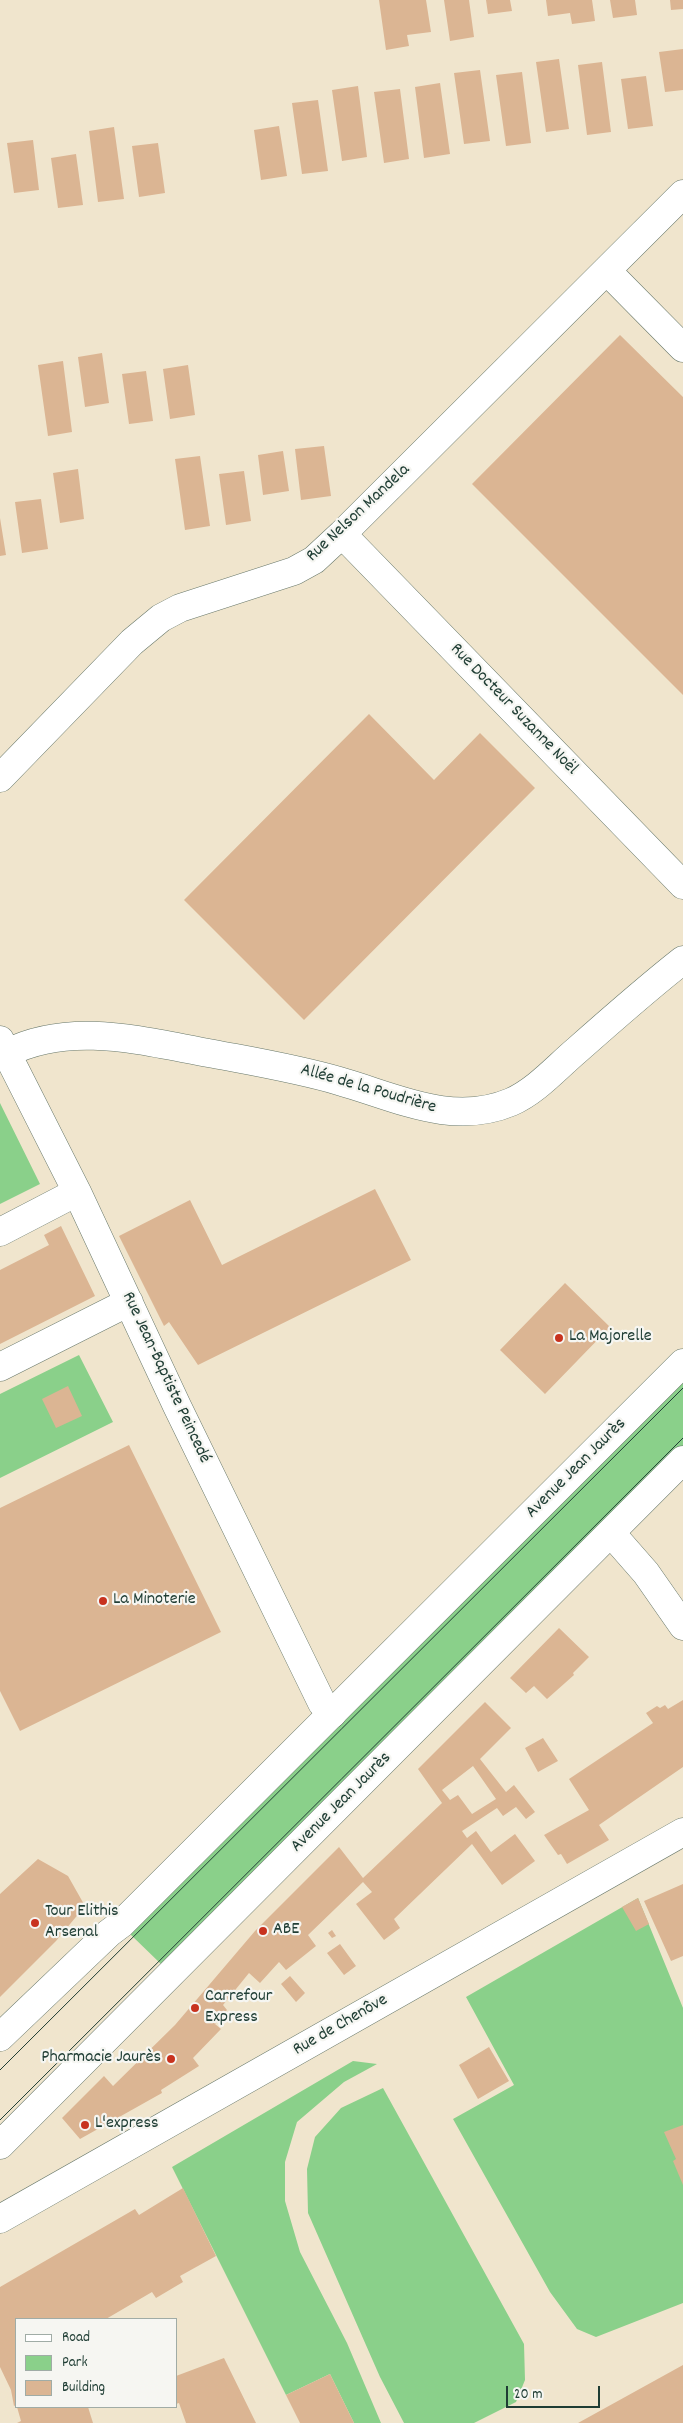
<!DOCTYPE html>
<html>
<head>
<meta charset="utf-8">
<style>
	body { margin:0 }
	#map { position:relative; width:683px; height:2423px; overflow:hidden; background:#f0e5cd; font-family:Dekko,sans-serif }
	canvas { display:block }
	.legend { position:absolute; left:15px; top:2318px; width:162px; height:90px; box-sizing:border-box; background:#f6f6f2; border:1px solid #a0aca6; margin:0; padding:6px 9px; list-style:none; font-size:15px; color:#1f3d34 }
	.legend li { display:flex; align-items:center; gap:10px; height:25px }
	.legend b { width:25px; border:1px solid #a0aca6 }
	.scale { position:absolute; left:506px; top:2386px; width:94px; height:22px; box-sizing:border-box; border:2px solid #1f3d34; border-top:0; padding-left:6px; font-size:15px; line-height:18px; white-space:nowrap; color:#1f3d34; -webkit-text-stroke:4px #f6f6f2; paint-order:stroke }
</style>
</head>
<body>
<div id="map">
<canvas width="683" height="2423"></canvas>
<ul class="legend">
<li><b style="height:6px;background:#fff"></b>Road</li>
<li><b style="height:14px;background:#8ad08a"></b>Park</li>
<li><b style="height:14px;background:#dbb593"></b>Building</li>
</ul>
<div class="scale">20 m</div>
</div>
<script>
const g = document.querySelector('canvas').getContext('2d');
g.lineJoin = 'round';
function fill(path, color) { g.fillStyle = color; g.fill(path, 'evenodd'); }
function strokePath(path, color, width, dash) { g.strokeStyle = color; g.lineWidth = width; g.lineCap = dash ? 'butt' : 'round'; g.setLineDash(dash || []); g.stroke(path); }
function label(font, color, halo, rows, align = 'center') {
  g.font = font + ' Dekko,sans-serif'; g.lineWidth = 4.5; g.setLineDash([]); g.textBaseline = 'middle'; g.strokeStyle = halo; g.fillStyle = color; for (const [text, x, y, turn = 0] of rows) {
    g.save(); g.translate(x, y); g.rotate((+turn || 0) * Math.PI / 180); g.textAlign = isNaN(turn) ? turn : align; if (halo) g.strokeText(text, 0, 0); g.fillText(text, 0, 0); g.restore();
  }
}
fill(new Path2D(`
	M0 1103 40 1184 0 1204Z
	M79 1355 113 1422 0 1478V1394Z
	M683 1379V1447L163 1966 129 1933Z
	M638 1898 683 2008V2303L596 2337 577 2329 550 2292 453 2119 514 2085 466 1997Z
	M353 2061 377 2064 344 2082 297 2122 285 2162V2201L300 2252 347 2343 381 2423H354L330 2374 286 2395 172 2167Z
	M383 2088 524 2344 525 2380 516 2402 474 2423H404L380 2377 308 2213 307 2169 315 2137 341 2108Z`), '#8ad08a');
fill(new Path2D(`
	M379 0H426L431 32 407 35 409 46 386 50Z
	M444 0H469L474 37 450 41Z
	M486 0H510L512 11 488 14Z
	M546 0H592L595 21 572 24 570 13 548 16Z
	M610 0H635L637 15 613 18Z
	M670 0H683V9L671 10Z
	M683 49V90L665 92 659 52Z
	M559 59 569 129 546 132 536 62Z
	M602 62 611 132 587 135 578 65Z
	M480 70 490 141 464 144 454 73Z
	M522 72 531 143 506 146 496 75Z
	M646 76 653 126 628 129 621 79Z
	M440 83 450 154 424 158 415 87Z
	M358 86 367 157 342 161 332 90Z
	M400 89 409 159 384 163 374 92Z
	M318 100 328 171 302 174 292 103Z
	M279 126 287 176 261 180 254 130Z
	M114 127 124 199 98 202 89 131Z
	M33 140 39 190 14 193 7 143Z
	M158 143 165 193 139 197 132 146Z
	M76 154 83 205 58 208 51 158Z
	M620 335 683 397V695L472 484Z
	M102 353 109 403 85 407 78 357Z
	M63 361 72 432 48 436 38 365Z
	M188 365 195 415 170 419 163 369Z
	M146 371 153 421 129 424 122 374Z
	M324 446 331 496 301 500 295 449Z
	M283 451 289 491 263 495 258 455Z
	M200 456 210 526 185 530 175 459Z
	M78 469 84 519 60 523 53 473Z
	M244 471 251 521 226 525 219 474Z
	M41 499 48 549 22 553 15 502Z
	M0 518 6 555 0 556Z
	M369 714 434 780 480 733 535 788 304 1020 184 900Z
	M375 1189 411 1260 198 1365 169 1322 164 1326 119 1236 190 1200 222 1265Z
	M61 1226 95 1296 0 1344V1270L49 1245 44 1235Z
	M565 1283 610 1327 545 1394 500 1350Z
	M68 1386 82 1416 56 1428 42 1399Z
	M129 1445 221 1632 20 1731 0 1691V1508Z
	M559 1628 589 1657 573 1673 574 1675 547 1699 534 1686 526 1693 510 1678Z
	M683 1700V1767L599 1825 609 1840 567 1864 561 1854 558 1855 544 1835 589 1810 569 1779 653 1723 646 1713 657 1706 660 1708 665 1705 668 1709Z
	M485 1702 511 1728 480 1759 506 1792 514 1785 535 1812 526 1819 516 1807 503 1816 497 1808 462 1831 467 1838 476 1831 491 1852 515 1834 535 1861 502 1885 472 1844 394 1919 400 1928 384 1940 356 1904 372 1892 363 1882 308 1935 316 1946 286 1970 279 1962 260 1983 249 1973 223 2005 227 2010 215 2024 221 2029 193 2058 199 2066 161 2090 162 2093 80 2139 62 2118 104 2076 113 2086 175 2025 255 1931 339 1847 363 1878 442 1803 418 1769ZM473 1766 496 1799 472 1814 458 1795 450 1800 442 1790Z
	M543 1738 558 1761 538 1772 525 1748Z
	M38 1859 68 1876 85 1906 56 1941 0 1997V1894Z
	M683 1884V1956L671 1961 644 1901Z
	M638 1898 649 1924 636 1931 622 1907Z
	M332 1930 336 1936 332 1938 328 1933Z
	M340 1944 356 1966 344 1975 327 1953Z
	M290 1976 305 1993 296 2002 281 1984Z
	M489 2047 509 2081 478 2099 459 2065Z
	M683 2125V2185L673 2161 676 2159 664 2132Z
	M183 2188 216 2256 180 2276 183 2282 156 2298 152 2292 106 2319H16V2405L14 2406 11 2390 0 2367V2287L135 2209 139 2215Z
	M224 2358 256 2423H186L179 2403 176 2404V2376Z
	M683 2365V2423H578Z
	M330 2374 354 2423H300L286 2395Z
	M17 2407H88L93 2423H17L21 2421Z`), '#dbb593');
const street = new Path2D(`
	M607 271 683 348
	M342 534 683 885
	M0 778 132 642 161 618 180 608 294 571 314 560 342 534 683 194
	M0 1040 77 1192 177 1406 322 1703 332 1714
	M7 1053C72 1020 145 1042 214 1054 256 1062 298 1069 339 1081 396 1097 452 1127 511 1102 536 1091 556 1068 576 1051 611 1020 646 989 683 960
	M0 1232 77 1192
	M0 1367 129 1302
	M611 1533 646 1573 683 1626`);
const secondary = new Path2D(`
	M0 2037 109 1933 121 1924 683 1363
	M0 2145 683 1460
	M0 2219 683 1832`);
strokePath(street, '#68786a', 29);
strokePath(secondary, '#68786a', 29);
strokePath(street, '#fff', 28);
strokePath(secondary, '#fff', 28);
strokePath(new Path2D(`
	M0 2070 683 1388
	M0 2120 683 1438`), '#1f3d34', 1);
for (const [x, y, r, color] of [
	[559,1338,5,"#c8321e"],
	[103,1601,5,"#c8321e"],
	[35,1923,5,"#c8321e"],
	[263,1931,5,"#c8321e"],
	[195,2008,5,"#c8321e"],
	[171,2059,5,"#c8321e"],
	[85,2125,5,"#c8321e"]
]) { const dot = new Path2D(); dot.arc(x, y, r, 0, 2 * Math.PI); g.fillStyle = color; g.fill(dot); strokePath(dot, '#f6f6f2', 2); }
label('18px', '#1f3d34', '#f6f6f2', [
	["Rue Nelson Mandela",359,514,-43],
	["Rue Docteur Suzanne Noël",513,710,46],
	["Allée de la Poudrière",368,1090,16],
	["Rue Jean-Baptiste Peincedé",165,1378,65],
	["Avenue Jean Jaurès",577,1469,-45],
	["Avenue Jean Jaurès",342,1803,-45],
	["Rue de Chenôve",341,2026,-30]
]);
label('18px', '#1f3d34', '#f6f6f2', [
	["La Majorelle",569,1338],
	["La Minoterie",113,1601],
	["Tour Elithis",45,1913],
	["Arsenal",45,1934],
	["ABE",273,1931],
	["Carrefour",205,1998],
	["Express",205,2019],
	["Pharmacie Jaurès",161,2059,"right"],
	["L'express",95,2125]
], 'left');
</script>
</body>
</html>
